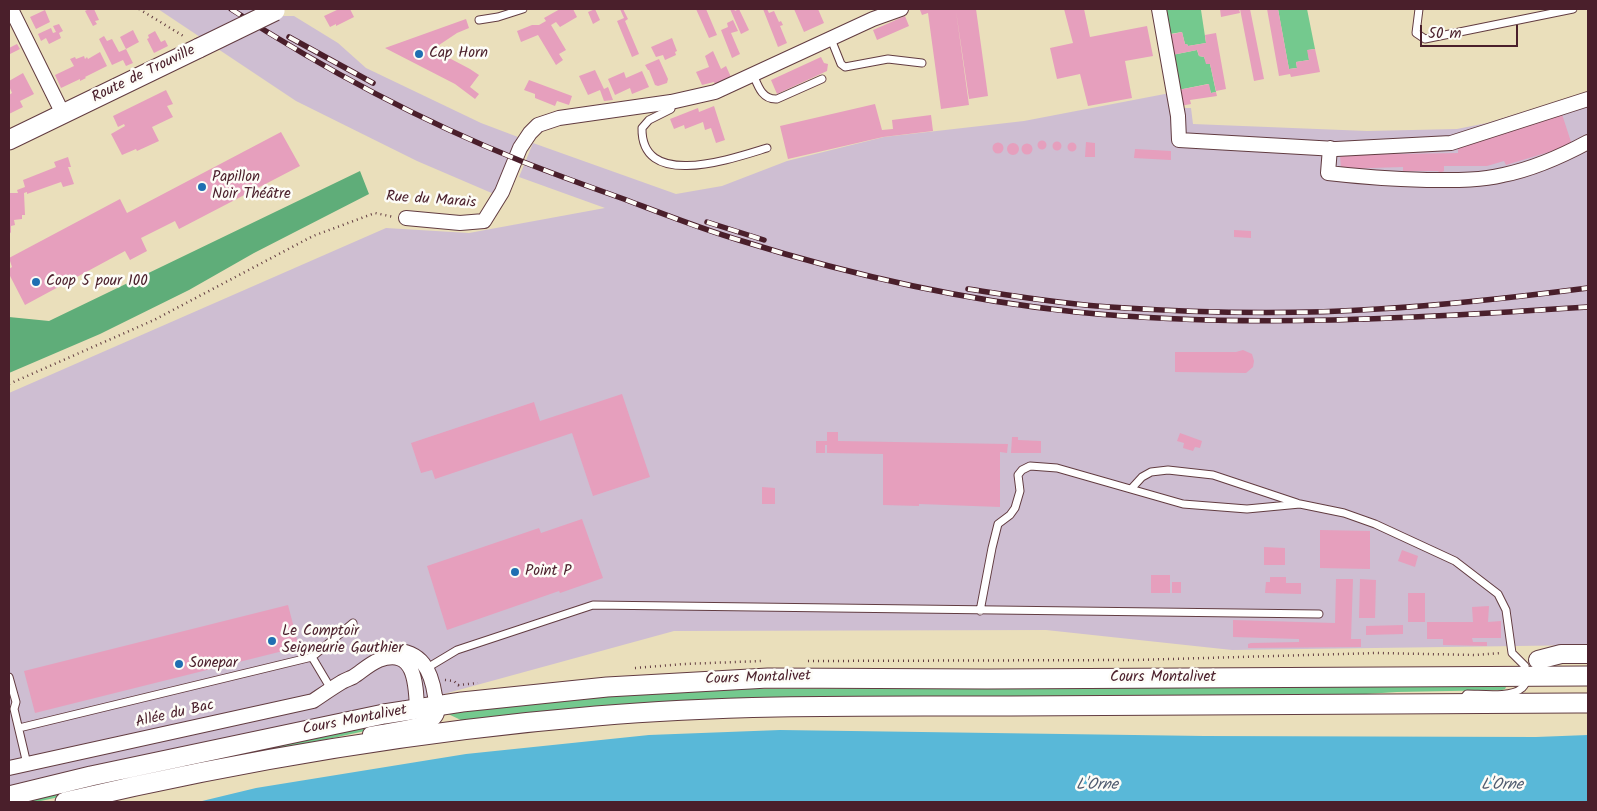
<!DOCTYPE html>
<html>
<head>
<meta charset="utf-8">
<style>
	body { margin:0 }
	#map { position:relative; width:1597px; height:811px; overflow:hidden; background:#eadfbb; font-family:Kalam,sans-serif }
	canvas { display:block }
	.frame { position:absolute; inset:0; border:10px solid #4a1f2b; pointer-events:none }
	.scale { position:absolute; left:1420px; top:25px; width:98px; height:22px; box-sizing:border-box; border:2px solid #4a1f2b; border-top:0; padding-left:6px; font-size:15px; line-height:18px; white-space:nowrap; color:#4a1f2b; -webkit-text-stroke:4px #fdfcf7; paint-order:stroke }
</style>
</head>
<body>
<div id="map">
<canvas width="1597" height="811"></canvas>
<div class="frame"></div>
<div class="scale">50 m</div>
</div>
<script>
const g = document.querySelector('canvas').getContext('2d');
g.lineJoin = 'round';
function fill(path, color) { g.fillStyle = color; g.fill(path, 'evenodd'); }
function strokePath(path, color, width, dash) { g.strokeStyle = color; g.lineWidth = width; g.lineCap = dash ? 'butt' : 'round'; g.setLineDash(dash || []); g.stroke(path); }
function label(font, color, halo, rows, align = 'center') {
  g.font = font + ' Kalam,sans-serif'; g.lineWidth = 5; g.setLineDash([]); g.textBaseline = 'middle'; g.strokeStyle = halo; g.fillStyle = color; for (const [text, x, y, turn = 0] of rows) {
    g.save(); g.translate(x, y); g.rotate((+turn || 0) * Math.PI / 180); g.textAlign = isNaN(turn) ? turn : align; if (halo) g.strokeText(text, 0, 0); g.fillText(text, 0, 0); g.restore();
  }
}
fill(new Path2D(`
	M158 9H271L283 16H294L338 43 366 68 481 123 518 137 494 194 417 161 296 101Z
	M1588 92V645L1232 650 1046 630 674 631 422 700 9 790V393L386 228 469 233 605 208 519 177 533 143 676 194 722 186 787 161 884 137 1024 121 1170 93 1173 108H1191L1193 124 1367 131 1457 129 1487 123Z`), '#cebed2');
fill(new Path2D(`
	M1170 9 1201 10 1206 43 1188 46 1187 44H1185L1182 32 1170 34 1166 10Z
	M1278 9H1307L1315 49 1308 50 1309 60 1296 62 1297 68 1289 69Z
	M1197 50 1199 56 1204 57 1207 64H1210L1216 92 1211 93 1208 84 1178 90 1172 55Z
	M1507 685 1505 689 1502 690 1397 692 1320 697 463 721 446 713 555 700 729 689Z
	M419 715 416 720 36 802H11Z`), '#74c98e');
fill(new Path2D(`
	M360 171 369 194 254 253 189 290 100 334 9 373V317L49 321Z`), '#5fad79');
fill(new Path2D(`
	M780 730 1204 736 1536 737 1588 735V802H198L256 788 466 754 649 735Z`), '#59b8d8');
fill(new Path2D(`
	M89 9H94L99 20 95 21 97 24 93 26 85 11Z
	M339 9H350L354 17 336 26V24L330 27 324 16Z
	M560 9H573L577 17 560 27 556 22 551 25 566 50 559 54 563 60 556 65 538 35 521 42 517 31 532 25H539L546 21 544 18Z
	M595 9 600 20 593 24 588 12Z
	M620 9H623L628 19 625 21 639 54 632 57 617 21 624 18Z
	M696 9H706L717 35 709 38Z
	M730 9H734L735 11 739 9 749 30 741 34Z
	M763 9H767L769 13 774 11 779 22 781 21 783 25 780 26 787 43 778 47Z
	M794 9H818L824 23 804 32Z
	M924 9H976L988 96 969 99 956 11 969 105 941 109 928 13 922 15 920 10Z
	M1064 9H1084L1090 37 1147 26 1153 56 1125 61 1132 98 1088 106 1080 74 1057 79 1050 48 1073 43Z
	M1220 9H1239L1240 13 1221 17Z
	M1240 9H1250L1264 79 1254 81Z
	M1267 9H1278L1289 69 1297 68 1296 62 1309 60 1307 50 1315 49 1320 72 1291 77 1290 74 1279 76Z
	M45 10 50 22 36 29 30 17Z
	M905 16 909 26 877 40 873 30Z
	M466 19 469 28 457 33 439 45 434 50 470 69 479 75 470 87 479 94 475 99 455 84 385 48Z
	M733 20 738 31 731 33 740 54 732 58 721 30 728 27 727 23Z
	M59 24 63 31 59 33 61 38 49 44 46 38 41 41 38 34 51 28 53 33 56 32 53 26Z
	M133 30 139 42 126 49 120 37Z
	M155 31 161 42 165 40 168 46 154 53 147 39 149 38 148 35Z
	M1182 32 1185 44H1187L1188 46 1206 43 1205 35 1216 33 1226 89 1216 91 1210 64H1206L1204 57 1199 56 1197 50 1172 55 1168 35Z
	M104 36 107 41 112 39 119 52 126 49 133 63 126 66 123 60 112 65 99 39Z
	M672 38 677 51 675 52 676 55 665 60 663 55 656 57 651 47Z
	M17 44 20 49 10 54 9 48Z
	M713 51 721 69 726 66 731 77 715 84 714 82 702 85 696 72 709 67 705 56Z
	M100 52 107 66 85 77 86 78 80 81V79L61 88 55 75 74 66 70 59 75 57 76 59 84 56 85 59 87 57 88 59Z
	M821 57 824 63 828 64 827 71 777 94 771 80Z
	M659 59 668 79 667 83 658 86 655 85 649 70H648L645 65Z
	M595 70 604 89 608 87 613 100 604 101 600 90 588 95 579 76Z
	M642 71 649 87 632 94 630 88 615 95 608 79 624 72 626 78Z
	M23 73 34 94 20 101 23 107 9 114V95L12 93 9 86V81Z
	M529 80 572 96 569 105 557 101 555 106 535 98V94L524 90Z
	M1209 84 1211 93 1216 92 1217 96 1190 100 1191 104 1180 106 1178 90Z
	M166 90 173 104 167 106 173 117 152 127 159 141 137 151 136 149 122 155 111 134 125 126 124 124 118 127 113 116Z
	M875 104 882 130 893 129 892 120 931 115 933 131 883 137 788 159 780 126Z
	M714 106 725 140 716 143 711 128 705 130 703 122 685 129 684 125 674 129 670 119 698 108 699 112Z
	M1561 111 1572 145 1506 165 1504 161 1487 166H1444V171L1440 173 1438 171H1403V167L1341 169 1340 155 1458 153V144Z
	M281 132 300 166 179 229 175 221 141 238 147 251 130 260 125 251 25 305 9 274V269L12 267 9 258 120 199 127 213Z
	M1037.5 145a4.5 4.5 0 1 1 9 0a4.5 4.5 0 1 1-9 0Z
	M1052.5 146a4.5 4.5 0 1 1 9 0a4.5 4.5 0 1 1-9 0Z
	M1086 142 1095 143V157H1085Z
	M992.5 148a5.5 5.5 0 1 1 11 0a5.5 5.5 0 1 1-11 0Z
	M1067.5 147a4.5 4.5 0 1 1 9 0a4.5 4.5 0 1 1-9 0Z
	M1007 149a6 6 0 1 1 12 0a6 6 0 1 1-12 0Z
	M1021.5 149a5.5 5.5 0 1 1 11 0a5.5 5.5 0 1 1-11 0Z
	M1135 149 1171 151V160L1134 158Z
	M68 157 71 167H68L74 184 63 187 61 182 27 194V192L24 193 25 215H22V219L14 220 15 225 11 226V232L9 235V193H18L17 190 25 187 23 180 56 167 54 162Z
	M1234 230 1251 231V238L1234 237Z
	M1243 350 1252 354 1254 361 1253 367 1246 373 1175 372V352H1236Z
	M622 394 650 477 593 496 572 433 435 479 432 470 421 473 411 443 534 402 540 421Z
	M827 432H838V441L1008 444 1007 453 1000 452V507L919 504V506L883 505V454L827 453V445H825V453H816V441H827Z
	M1180 433 1202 441 1200 448 1195 447 1193 451 1183 448 1184 443 1177 441Z
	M1012 437H1018V440L1041 441V453H1011Z
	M762 487 775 488V504H762Z
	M582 519 603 578 560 593 559 591 447 630 427 566 539 528 541 533Z
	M1320 530 1370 531V569L1320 568Z
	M1264 547 1285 548V565H1264Z
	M1402 550 1418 556 1415 567 1398 561Z
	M1151 575H1170V593H1151Z
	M1270 577H1286V583H1301V594L1265 593 1266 582H1270Z
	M1336 579H1353L1351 639H1361V647L1248 648V644L1251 643 1299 642V639L1233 637V620L1335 623Z
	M1360 579 1376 580 1375 618H1359Z
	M1172 582H1181V593H1172Z
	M1408 593H1425V622H1408Z
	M288 605 299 647 291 649 292 651 288 652 287 650 35 713 24 671Z
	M1489 606 1488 622 1501 621V638H1472L1473 642H1487V646L1443 645V639H1427V622H1473L1472 607Z
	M1403 625V634L1366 635V626Z`), '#e69fbd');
const service = new Path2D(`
	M1419 9 1416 33 1425 39 1573 9
	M479 20 498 17 523 9
	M831 39 841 64 845 67 888 59 922 63
	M753 74C758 86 762 100 777 99L822 79
	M671 102V109L649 120 642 128C641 191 734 158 767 148
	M1131 489 1142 477 1151 472 1168 470 1213 475 1297 503
	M980 611 992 548 998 524 1010 515 1015 508 1020 491 1018 475 1022 470 1030 466 1057 468 1183 504 1247 509 1300 504 1344 513 1375 524 1455 561 1498 594 1506 610 1512 653 1525 666
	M312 657 353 623
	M427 668 457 650 593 605 1319 614
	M9 677 16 702 14 709 27 764
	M1462 700 1467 694C1482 694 1511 698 1522 688 1525 685 1527 681 1528 677
	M19 728 312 657 331 689`);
const minor = new Path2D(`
	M11 9 63 114
	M1159 9 1178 116 1179 140 1336 149 1451 143 1588 99
	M1330 148 1328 173C1362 177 1393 179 1427 180 1453 180 1478 181 1503 175 1533 169 1562 156 1588 142
	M406 218 460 223 484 221 502 192 520 148 530 133 538 125 559 118 671 102 715 92 873 19 901 9
	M370 734C384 731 425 727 434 718 440 712 437 704 435 696 431 670 422 651 392 650
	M9 768 313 701C322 695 332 688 342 682 345 680 349 679 353 677 361 672 369 664 379 660 415 647 416 684 417 709`);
const tertiary = new Path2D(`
	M1538 660 1561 654H1588`);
const secondary = new Path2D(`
	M9 140 199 48
	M9 796 91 776 384 714 462 702 607 687 768 678 987 679 1588 676
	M65 802C239 761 417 731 596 716 734 704 873 706 1011 706 1204 705 1396 705 1588 703`);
strokePath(service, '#623c41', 9);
strokePath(minor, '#623c41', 16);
strokePath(tertiary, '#623c41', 20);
strokePath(secondary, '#623c41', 21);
strokePath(new Path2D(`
	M139 9 185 37
	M9 384 154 320 313 236 375 213 394 217
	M808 661 1136 660 1377 653 1475 655 1502 653
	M635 668 684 664 762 661
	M445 680 454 681 459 686
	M458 685 478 683`), '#623c41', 2.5, [1, 4]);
strokePath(service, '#fff', 7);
strokePath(minor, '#fff', 14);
strokePath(tertiary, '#fff', 18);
strokePath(secondary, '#fff', 19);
const rail = new Path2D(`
	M231 9C322 68 419 120 521 161 554 174 587 186 621 198 661 213 701 229 742 241 851 275 962 300 1076 312 1246 329 1418 318 1588 307
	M289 37 373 83
	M707 222 764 240
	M968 289C1015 296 1063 304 1110 307 1199 313 1289 315 1378 309 1448 305 1518 297 1588 288`);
strokePath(rail, '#4a1f2b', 5.5);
strokePath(rail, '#fdfcf7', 4, [11]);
const secondaryBridge = new Path2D(`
	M199 48 275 11`);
strokePath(secondaryBridge, '#623c41', 21, []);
strokePath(secondaryBridge, '#fff', 19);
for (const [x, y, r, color] of [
	[419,54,5,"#1f6fb2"],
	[202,187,5,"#1f6fb2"],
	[36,282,5,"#1f6fb2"],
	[515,572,5,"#1f6fb2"],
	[272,641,5,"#1f6fb2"],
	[179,664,5,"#1f6fb2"]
]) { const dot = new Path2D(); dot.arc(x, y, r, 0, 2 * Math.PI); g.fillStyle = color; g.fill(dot); strokePath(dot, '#fdfcf7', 2); }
label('15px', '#4a1f2b', '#fdfcf7', [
	["Cap Horn",429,54],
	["Papillon",212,178],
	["Noir Théâtre",212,195],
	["Coop 5 pour 100",46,282],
	["Point P",525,572],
	["Le Comptoir",282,632],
	["Seigneurie Gauthier",282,649],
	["Sonepar",189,664]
], 'left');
label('15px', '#4a1f2b', '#fdfcf7', [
	["Route de Trouville",144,75,-26],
	["Rue du Marais",431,201,4],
	["Cours Montalivet",1163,678],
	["Cours Montalivet",758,679,-2],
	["Allée du Bac",175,715,-13],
	["Cours Montalivet",355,721,-11]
]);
label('italic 16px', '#505c70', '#fdfcf7', [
	["L'Orne",1097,786],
	["L'Orne",1502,786]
]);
</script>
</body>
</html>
